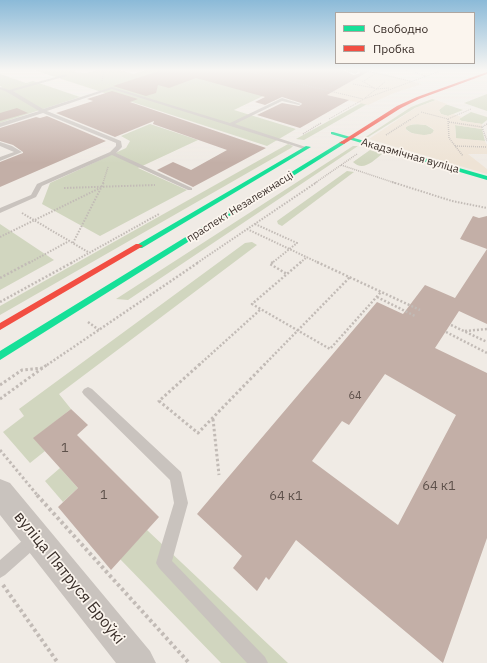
<!DOCTYPE html>
<html>
<head>
<meta charset="utf-8">
<style>
	body { margin:0 }
	#map { position:relative; width:487px; height:663px; overflow:hidden; background:#f0ebe5; font-family:"IBM Plex Sans",sans-serif }
	canvas { display:block }
	.legend { position:absolute; left:335px; top:12px; width:140px; height:52px; box-sizing:border-box; background:#fbf5ee; border:1px solid #aea6a0; margin:0; padding:5px 7px; list-style:none; font-size:12px; color:#3b302b }
	.legend li { display:flex; align-items:center; gap:8px; height:20px }
	.legend b { width:20px; border:1px solid #aea6a0 }
</style>
</head>
<body>
<div id="map">
<canvas width="487" height="663"></canvas>
<ul class="legend">
<li><b style="height:5px;background:#16e098"></b>Свободно</li>
<li><b style="height:5px;background:#f24e42"></b>Пробка</li>
</ul>
</div>
<script>
const g = document.querySelector('canvas').getContext('2d');
g.lineJoin = 'round';
function fill(path, color) { g.fillStyle = color; g.fill(path, 'evenodd'); }
function strokePath(path, color, width, dash) { g.strokeStyle = color; g.lineWidth = width; g.lineCap = dash ? 'butt' : 'round'; g.setLineDash(dash || []); g.stroke(path); }
function label(font, color, halo, rows, align = 'center') {
  g.font = font + ' "IBM Plex Sans",sans-serif'; g.lineWidth = 3.5; g.setLineDash([]); g.textBaseline = 'middle'; g.strokeStyle = halo; g.fillStyle = color; for (const [text, x, y, turn = 0] of rows) {
    g.save(); g.translate(x, y); g.rotate((+turn || 0) * Math.PI / 180); g.textAlign = isNaN(turn) ? turn : align; if (halo) g.strokeText(text, 0, 0); g.fillText(text, 0, 0); g.restore();
  }
}
fill(new Path2D(`
	M34 70H76L75 72 86 73 97 70H120L133 74 145 70H212L263 96 234 110 296 129 267 146Z
	M0 74 26 83 33 81 80 97 0 123V88L2 87 0 86Z
	M487 94V111L464 103Z
	M432 99 436 100 415 108 365 139 364 138 411 107Z
	M363 102 369 103 304 140 296 139Z
	M445 104 463 110 448 116 441 114 439 110Z
	M471 112 487 117V120L482 124 461 121 459 119Z
	M150 124 198 140 138 168 187 190 100 236 42 204 50 183 126 148 130 141 121 136Z
	M418 124 426 125 434 130 433 133C425 137 412 136 405 128L408 125Z
	M455 125 482 129 485 141 456 139Z
	M288 144 293 146 291 148 0 315V306Z
	M353 146H358L128 300 116 299Z
	M370 150 382 154C373 161 363 172 353 162Z
	M347 171 354 172 282 226 278 224 277 221Z
	M0 224 54 260 0 290Z
	M252 242 257 245 59 394 71 409 34 438 45 451 30 463 3 432 24 416 19 409 245 243Z
	M60 468 78 488 63 502 45 481Z
	M147 530 288 663H221L120 559Z`), '#d1d6bf');
fill(new Path2D(`
	M359 70 387 74 422 84 394 93 368 105 327 95 361 75Z
	M436 100 447 104 439 110 441 114 448 116 453 114 462 117 459 119 462 121 482 124V129L455 125 456 138 485 141 487 145V154H468L487 169V174L369 139 415 108ZM413 124 426 125 432 128 434 131 431 134 424 135 411 133 406 130V127Z`), '#eee3d5');
fill(new Path2D(`
	M162 70H343L354 75 360 73V70H371L327 95 349 100 300 128 257 115 282 103 299 106 302 104 301 103 282 97 265 105 255 102 265 97 196 78 169 88 158 85 156 93 146 96 113 86Z
	M112 91 138 99 130 102 266 148 193 187 157 170 173 162 191 170 227 150 153 124 154 121 115 137 56 113 93 101 87 99Z
	M17 108 28 113 0 121V113Z
	M47 116 106 141 0 187V162L23 153V152L13 145 0 141V128L36 117 40 118Z
	M473 216 479 218 487 216V324L459 311 435 348 487 373V538L443 663 296 540 269 580 266 577 257 591 233 568 242 556 197 514 377 302 403 314 425 285 455 298 487 249 460 239ZM385 374 456 415 398 525 312 461 342 421 349 425Z
	M71 409 88 425 77 435 159 517 111 570 58 507 78 488 33 438Z`), '#c3afa7');
strokePath(new Path2D(`
	M255 70 250 72 363 99
	M406 70 408 71
	M366 71 410 81
	M413 72 426 76
	M102 81 104 70
	M362 81 376 89 389 88
	M364 81 376 73
	M353 84 374 88
	M329 86 342 79
	M365 98 385 82
	M421 112 448 119 471 109
	M329 119 364 99 443 70
	M410 120 419 114`), '#c2bbb6', 1, [1, 1]);
strokePath(new Path2D(`
	M448 119 449 138 463 156
	M449 122 482 127
	M487 124 482 127 487 141
	M303 134 321 123
	M386 135 411 119
	M455 146 487 147
	M341 165 395 183
	M103 183 108 167
	M315 183 357 154`), '#c2bbb6', 1.5, [1, 1]);
strokePath(new Path2D(`
	M392 182 452 201 487 208
	M64 188 155 185
	M22 213 88 252
	M255 224 297 243 272 263
	M247 229 319 263
	M0 237 100 188
	M73 243 104 182
	M29 263 69 241
	M71 263 159 214
	M197 263 317 182
	M300 263 307 257`), '#c2bbb6', 2, [1.5, 1.5]);
strokePath(new Path2D(`
	M273 262 270 264 287 274
	M301 262 252 304 330 349 381 292
	M317 262 420 310
	M0 278 30 262
	M377 297 415 316
	M0 302 73 262
	M88 322 99 330
	M451 325 487 342
	M465 331 487 329
	M446 332 487 353
	M47 365 199 262
	M199 365 261 309
	M264 365 350 277`), '#c2bbb6', 2.5, [2, 2]);
strokePath(new Path2D(`
	M200 364 159 401 198 433 265 364
	M0 385 22 370 43 368
	M0 399 48 364
	M213 419 219 475
	M0 450 38 496`), '#c2bbb6', 3, [2.5, 2.5]);
strokePath(new Path2D(`
	M37 495 189 663
	M3 585 58 663`), '#c2bbb6', 4, [3, 3]);
fill(new Path2D(`
	M66 74 67 76 13 91 43 109 112 87 230 123 282 98 301 104 299 105 282 101 235 124 309 148 304 149 112 89 47 111 121 141 122 147 116 153 192 188V190H188L112 155 42 186 36 197 0 213V208L31 195 37 184 110 152 116 146V143L43 113 0 127V123L39 111 7 92 0 89V87L9 90Z
	M0 142 12 146 22 152 0 161V157L14 152 0 146Z
	M88 387 92 389 181 472 188 503 172 561 265 657 268 663H247L159 568 156 563 174 503 170 480 84 395 82 392 84 389Z
	M35 532 40 534 42 539 40 544 5 575 0 578V560L30 534Z`), '#c9c3be');
fill(new Path2D(`
	M344 70H358L359 72 355 74Z
	M0 479 10 483 150 651 156 663H116L0 515Z`), '#c9c3be');
fill(new Path2D(`
	M333 132 487 176V180L331 134V132Z
	M342 141 345 143 344 144 0 360V351Z
	M306 146 311 147 142 248H139L135 246Z`), '#16e098');
fill(new Path2D(`
	M487 72V74L419 99 401 108 344 144 339 143 397 106 417 97Z
	M136 244H139L143 246 0 330V323Z`), '#f24e42');
const sky = g.createLinearGradient(0, 0, 0, 163);
sky.addColorStop(0, '#8bbad8');
sky.addColorStop(0.43, '#f8f6f3');
sky.addColorStop(1, '#f8f6f300');
g.fillStyle = sky;
g.fillRect(0, 0, 487, 163);
label('11px', '#3b302b', '#fbf5ee', [
	["Акадэмічная вуліца",410,156,16],
	["праспект Незалежнасці",240,207,-32]
]);
label('11px', '#5d504a', null, [
	["64",355,396]
]);
label('13px', '#5d504a', null, [
	["1",65,448],
	["64 к1",439,486],
	["1",104,495],
	["64 к1",286,496]
]);
label('16px', '#3b302b', '#fbf5ee', [
	["вуліца Пятруся Броўкі",69,578,51]
]);
</script>
</body>
</html>
